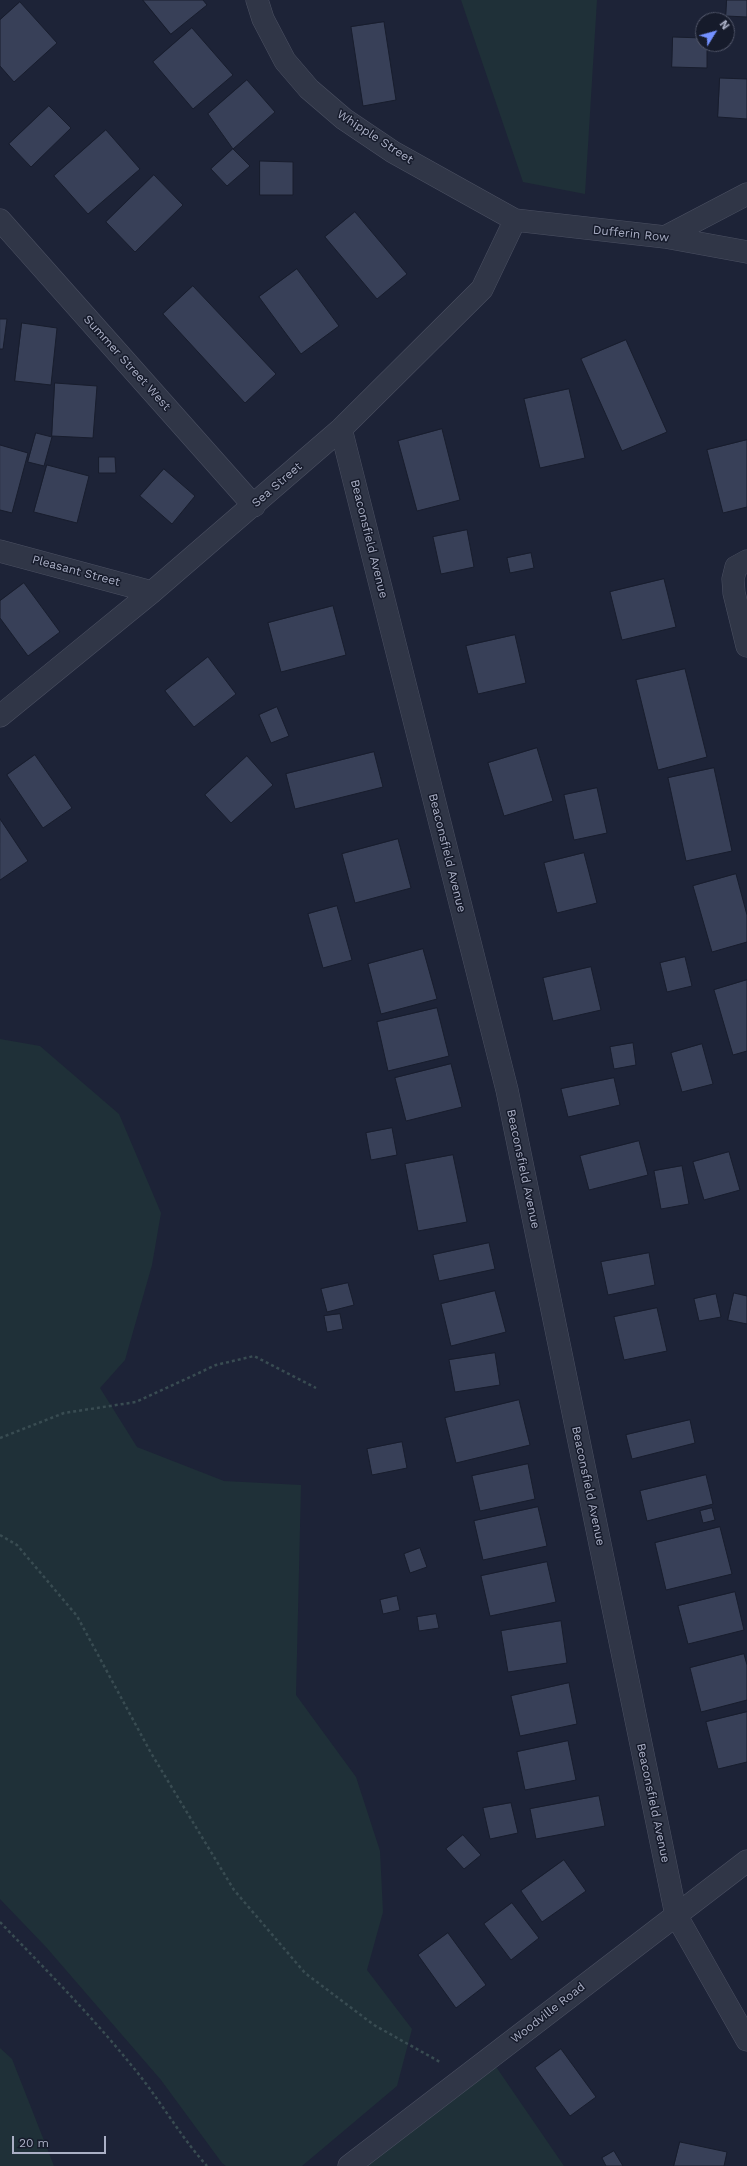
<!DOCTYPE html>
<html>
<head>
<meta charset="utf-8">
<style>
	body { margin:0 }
	#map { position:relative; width:747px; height:2166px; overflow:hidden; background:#1d2337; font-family:"Work Sans",sans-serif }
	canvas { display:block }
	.north { position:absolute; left:695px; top:12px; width:40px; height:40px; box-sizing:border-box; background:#161b2b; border:1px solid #515669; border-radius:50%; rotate:53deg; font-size:11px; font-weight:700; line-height:16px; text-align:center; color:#aaafc5 }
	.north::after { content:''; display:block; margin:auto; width:14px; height:18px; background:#7491ff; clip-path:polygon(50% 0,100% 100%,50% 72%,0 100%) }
	.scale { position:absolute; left:12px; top:2136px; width:94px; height:18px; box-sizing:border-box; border:2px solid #aaafc5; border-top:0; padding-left:5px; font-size:12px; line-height:14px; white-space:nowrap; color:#aaafc5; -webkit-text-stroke:3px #161b2b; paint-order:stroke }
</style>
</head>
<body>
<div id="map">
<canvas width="747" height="2166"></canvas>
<div class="north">N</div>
<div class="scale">20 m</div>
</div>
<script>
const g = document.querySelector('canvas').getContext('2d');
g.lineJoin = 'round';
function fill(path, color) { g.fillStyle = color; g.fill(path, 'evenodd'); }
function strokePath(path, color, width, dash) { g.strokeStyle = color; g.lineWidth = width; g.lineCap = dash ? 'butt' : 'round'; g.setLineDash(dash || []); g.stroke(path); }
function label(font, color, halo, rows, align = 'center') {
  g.font = font + ' "Work Sans",sans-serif'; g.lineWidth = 3; g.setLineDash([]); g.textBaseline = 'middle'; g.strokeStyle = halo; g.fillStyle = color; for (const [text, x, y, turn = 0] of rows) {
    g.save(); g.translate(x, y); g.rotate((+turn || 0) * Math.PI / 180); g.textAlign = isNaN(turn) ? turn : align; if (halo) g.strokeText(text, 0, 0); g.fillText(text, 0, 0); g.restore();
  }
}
fill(new Path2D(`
	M461 0H597L585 194 523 182Z
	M0 1039 40 1046 119 1114 161 1213 152 1265 125 1360 100 1388 137 1447 224 1481 301 1485 296 1695 356 1777 380 1851 383 1912 367 1970 412 2029 397 2086 302 2166H226L222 2163 161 2080 46 1947 0 1899Z
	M0 2048 12 2059 54 2166H0Z
	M490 2058 564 2166H349Z`), '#1f3038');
const building = new Path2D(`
	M143 0H203L207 5 171 34Z
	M727 0H747V17L726 16Z
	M20 2 57 43 14 82 0 66V20Z
	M384 22 396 100 363 106 351 27Z
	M192 28 233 75 193 109 153 62Z
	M673 37 703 38V44H707V68L672 67Z
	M720 78 747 79V119L718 117Z
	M247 80 275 112 233 149 208 114Z
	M49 106 71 128 31 167 9 144Z
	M106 130 140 169 88 214 54 176Z
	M233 149 250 166 227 186 211 169Z
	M260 161 293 162V195H260Z
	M154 175 183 205 135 252 106 222Z
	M355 212 407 274 377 299 325 237Z
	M297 269 339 326 301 354 259 297Z
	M193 286 276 374 245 403 163 314Z
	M0 319H7L3 349H0Z
	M22 323 57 328 51 385 15 381Z
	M626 340 667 432 622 451 581 359Z
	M55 383 97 386 93 438 52 436Z
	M569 389 585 458 540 468 524 399Z
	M442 429 460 500 417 511 398 441Z
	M36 433 52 437 44 466 28 462Z
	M747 440V507L723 513 707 450Z
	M0 445 28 453 12 513 0 510Z
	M99 457H115L116 473H99Z
	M47 465 89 476 77 523 34 512Z
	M164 469 195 496 172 524 140 496Z
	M467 530 474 567 441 574 433 537Z
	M531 553 534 568 510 573 507 558Z
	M664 579 676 627 622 640 610 592Z
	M24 583 60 632 28 656 0 618V601Z
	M333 606 346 655 281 672 268 623Z
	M515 635 526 683 478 694 466 646Z
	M208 657 236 694 194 727 165 691Z
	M685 669 707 757 658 770 636 680Z
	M277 707 289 736 271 743 259 715Z
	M537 748 553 801 504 816 488 763Z
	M374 752 383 787 295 809 286 774Z
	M35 755 72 808 43 828 7 775Z
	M247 756 273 785 231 823 205 795Z
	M714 768 732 851 686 861 668 778Z
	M597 788 607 833 574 840 564 795Z
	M0 819 28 861 0 880Z
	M398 839 411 888 355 903 342 854Z
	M584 853 597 903 557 913 544 863Z
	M736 874 747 915V942L712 952 693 886Z
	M337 906 352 960 323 968 308 914Z
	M423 949 437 999 381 1014 368 964Z
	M685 957 692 986 667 992 660 963Z
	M591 967 601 1010 553 1021 543 978Z
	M747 980V1051L733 1055 714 990Z
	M437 1008 449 1056 388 1071 377 1022Z
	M633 1043 636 1065 614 1069 610 1047Z
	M702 1044 713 1084 682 1092 671 1053Z
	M451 1064 462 1107 406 1121 395 1078Z
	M614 1078 620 1105 568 1117 561 1089Z
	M392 1128 397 1155 371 1160 366 1133Z
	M639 1141 648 1175 589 1190 580 1156Z
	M729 1152 740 1190 704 1200 693 1162Z
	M453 1155 467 1222 418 1231 405 1164Z
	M682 1166 689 1204 661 1209 654 1171Z
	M489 1243 495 1269 439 1281 433 1255Z
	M649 1253 655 1285 608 1295 601 1262Z
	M348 1283 354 1305 327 1312 321 1289Z
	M495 1291 506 1332 451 1346 441 1304Z
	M734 1293 747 1296V1324L728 1320Z
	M716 1294 721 1317 699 1321 694 1299Z
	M657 1308 667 1351 624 1360 614 1317Z
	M340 1314 343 1329 327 1332 324 1316Z
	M495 1353 500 1385 455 1392 449 1360Z
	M519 1400 530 1445 456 1463 445 1418Z
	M690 1420 695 1443 632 1459 626 1435Z
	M402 1442 407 1468 372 1475 367 1449Z
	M528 1464 535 1499 480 1511 472 1476Z
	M706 1475 713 1504 647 1521 640 1491Z
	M538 1507 547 1546 483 1560 474 1521Z
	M712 1508 715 1520 703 1523 700 1511Z
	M720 1527 732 1574 666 1590 655 1543Z
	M420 1548 427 1567 410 1573 404 1554Z
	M547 1562 556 1602 490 1616 481 1576Z
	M735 1592 744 1630 688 1644 678 1606Z
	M397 1596 400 1610 383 1614 380 1600Z
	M436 1614 439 1628 419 1631 417 1617Z
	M561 1621 567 1663 508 1672 501 1631Z
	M744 1654 747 1665V1700L701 1712 690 1668Z
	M569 1683 577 1724 520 1736 511 1696Z
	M747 1712V1762L718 1769 706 1722Z
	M568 1741 576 1780 525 1790 517 1752Z
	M599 1796 605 1826 536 1839 530 1809Z
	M511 1803 518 1833 490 1839 483 1808Z
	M463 1835 481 1855 464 1869 446 1849Z
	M564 1860 586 1891 542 1922 521 1891Z
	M512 1903 539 1938 511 1960 484 1924Z
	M448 1933 486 1985 456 2008 418 1955Z
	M561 2049 596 2097 570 2116 535 2068Z
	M680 2142 727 2152 724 2166H674Z
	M614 2151 623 2166H606L602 2158Z`);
fill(building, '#384058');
strokePath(building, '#181d2d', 1);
const minor = new Path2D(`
	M257 0 263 19 285 61 309 89 344 119 393 152 515 220 665 237 747 252
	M0 220 254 506
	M665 237 747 194
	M341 429 507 1090 676 1915 747 2040
	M0 551 152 592
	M747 561 736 567 733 579 734 593 747 646
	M0 716 152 592 341 429 482 289 515 220
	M349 2166 747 1861`);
strokePath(minor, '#4b5062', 23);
strokePath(new Path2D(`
	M0 1438 64 1413 136 1402 216 1365 254 1356 316 1388
	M0 1535 17 1545 77 1616 151 1753 234 1890 305 1973 374 2025 440 2062
	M0 1922C45 1969 91 2015 132 2066 159 2098 179 2135 207 2166`), '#394c52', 2.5, [3, 3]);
strokePath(minor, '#303647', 22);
label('12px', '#aaafc5', '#161b2b', [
	["Whipple Street",375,137,33],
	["Dufferin Row",631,234,6],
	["Summer Street West",127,363,48],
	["Sea Street",277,485,-41],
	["Beaconsfield Avenue",369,539,76],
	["Pleasant Street",76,571,15],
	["Beaconsfield Avenue",447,853,76],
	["Beaconsfield Avenue",523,1169,78],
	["Beaconsfield Avenue",588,1486,78],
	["Beaconsfield Avenue",653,1803,78],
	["Woodville Road",548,2013,-38]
]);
</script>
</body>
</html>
